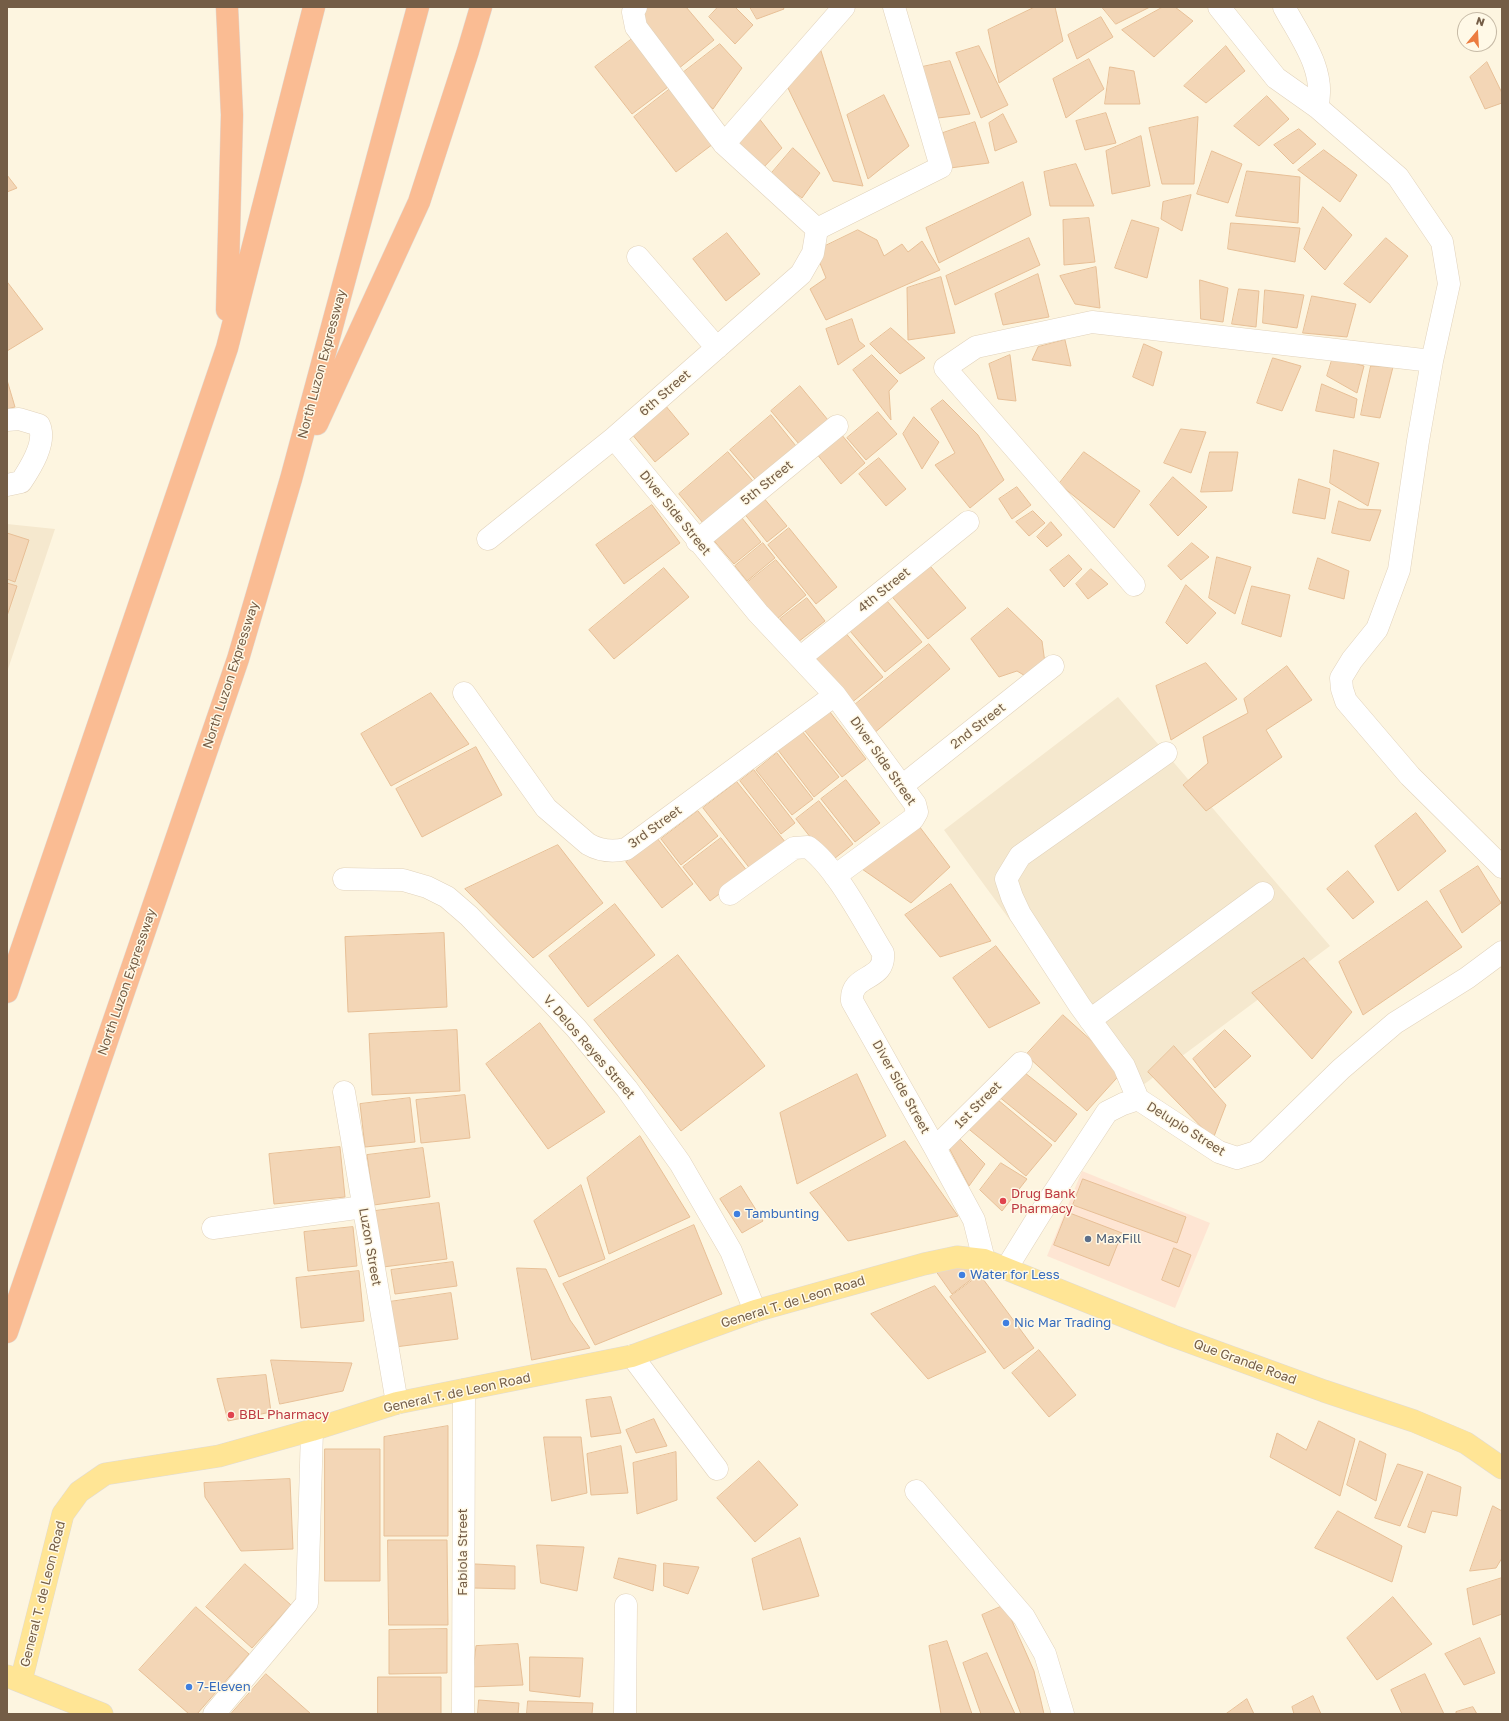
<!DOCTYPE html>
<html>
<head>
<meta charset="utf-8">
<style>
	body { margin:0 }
	#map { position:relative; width:1509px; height:1721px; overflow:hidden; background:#fdf5e0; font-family:"Golos Text",sans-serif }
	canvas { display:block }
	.frame { position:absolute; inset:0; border:8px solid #745d46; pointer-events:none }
	.north { position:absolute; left:1457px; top:12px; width:40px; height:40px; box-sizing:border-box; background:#fff9e7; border:1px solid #c7bba7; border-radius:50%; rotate:18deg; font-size:11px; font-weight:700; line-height:16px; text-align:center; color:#745d46 }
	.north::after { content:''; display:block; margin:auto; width:14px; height:18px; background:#ec7c3f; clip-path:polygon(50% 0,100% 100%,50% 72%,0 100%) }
</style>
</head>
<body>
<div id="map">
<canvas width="1509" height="1721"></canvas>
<div class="frame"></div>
<div class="north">N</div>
</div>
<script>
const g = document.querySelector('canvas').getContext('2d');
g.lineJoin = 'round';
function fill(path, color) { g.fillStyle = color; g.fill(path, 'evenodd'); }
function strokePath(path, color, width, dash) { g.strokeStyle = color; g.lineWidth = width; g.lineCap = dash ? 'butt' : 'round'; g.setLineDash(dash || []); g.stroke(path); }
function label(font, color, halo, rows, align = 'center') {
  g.font = font + ' "Golos Text",sans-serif'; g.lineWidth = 3; g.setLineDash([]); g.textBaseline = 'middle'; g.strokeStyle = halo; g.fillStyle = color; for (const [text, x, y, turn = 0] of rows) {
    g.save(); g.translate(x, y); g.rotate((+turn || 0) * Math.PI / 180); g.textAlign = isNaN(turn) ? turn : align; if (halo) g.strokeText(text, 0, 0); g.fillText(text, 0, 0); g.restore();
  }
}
fill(new Path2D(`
	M7 524 55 529 7 672Z
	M1118 697 1330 946 1135 1091 944 830Z`), '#f5e8ce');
fill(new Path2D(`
	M1082 1171 1210 1223 1175 1308 1047 1256Z`), '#fee5d3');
const building = new Path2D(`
	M637 7H686L714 40 678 69 635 9Z
	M718 7H735L753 25 735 44 709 17Z
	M750 7H783L784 9 757 19Z
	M1035 7H1055L1063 41 999 83 988 30Z
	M1102 7H1150L1116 24Z
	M1163 7H1175L1193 21 1154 57 1122 30Z
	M1101 17 1113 37 1077 59 1068 35Z
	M636 36 672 84 632 114 595 67Z
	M720 44 742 68 713 109 680 75Z
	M979 46 1008 105 981 118 956 53Z
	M1226 46 1245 71 1206 103 1184 86Z
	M821 51 863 186 833 181 787 86Z
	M1089 59 1104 89 1066 118 1053 79Z
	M950 61 970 114 938 118 922 67Z
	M1487 62 1502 93V103L1485 109 1470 77Z
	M1110 67 1134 71 1140 104H1105Z
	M670 89 713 144 676 172 634 117Z
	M884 95 909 146 868 179 847 115Z
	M1267 96 1289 119 1259 146 1234 126Z
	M1106 113 1116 143 1085 150 1076 121Z
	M1003 114 1017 142 995 151 989 123Z
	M758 117 782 148 762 169 736 143Z
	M1198 117 1194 184H1162L1149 128Z
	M975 122 989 163 950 168 943 133Z
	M1299 129 1316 144 1293 164 1274 145Z
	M1141 136 1150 186 1112 194 1106 151Z
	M793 148 820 173 802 198 770 175Z
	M1324 150 1357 175 1340 202 1298 170Z
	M1212 151 1242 164 1228 203 1197 194Z
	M1076 164 1094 206H1050L1044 172Z
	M1247 171 1300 177 1298 223 1236 216Z
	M7 175 17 188 7 192Z
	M1023 182 1031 215 939 263 926 228Z
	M1191 195 1182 231 1161 219 1163 202Z
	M1323 207 1352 235 1325 270 1304 249Z
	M1089 218 1095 262 1064 265 1063 220Z
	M1132 220 1159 228 1147 278 1115 268Z
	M1231 223 1300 228 1295 262 1228 249Z
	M858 230 877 240 884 256 902 244 908 252 922 241 940 270 826 320 810 289 826 278 815 251Z
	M727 233 760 274 726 301 693 259Z
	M1029 238 1040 265 955 305 946 276Z
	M1386 238 1408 256 1370 303 1344 284Z
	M1096 267 1100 308 1075 304 1060 276Z
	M1038 274 1049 317 1003 325 995 294Z
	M941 277 955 333 908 340 907 288Z
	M1200 280 1228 288 1223 322 1201 319Z
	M8 283 43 329 7 351V284Z
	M1239 289 1259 291 1256 327 1232 324Z
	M1265 290 1304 295 1297 328 1263 323Z
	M1312 296 1356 304 1347 337 1303 333Z
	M852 319 859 341 865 346 838 365 826 329Z
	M891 328 925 358 900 374 870 344Z
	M1065 340 1071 366 1032 360 1038 347Z
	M1144 344 1162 352 1153 386 1133 377Z
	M872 355 898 381 889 391 891 420 853 370Z
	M1010 355 1016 401 998 399 989 364Z
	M1333 357 1364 366 1357 393 1327 376Z
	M1273 358 1301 366 1282 411 1257 403Z
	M1371 366 1393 367 1380 418 1361 415Z
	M7 380 15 407 7 409Z
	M1322 384 1357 399 1354 418 1316 411Z
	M800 386 828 420 799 444 771 411Z
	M943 400 978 435 1004 480 970 508 935 465 955 453 931 409Z
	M665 405 689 434 655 462 631 433Z
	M878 412 897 434 866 460 847 438Z
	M771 415 800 451 760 485 730 450Z
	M914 417 939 442 922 469 903 434Z
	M836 428 865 463 841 484 812 448Z
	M1181 429 1206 432 1191 473 1164 463Z
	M1334 450 1379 463 1368 506 1330 483Z
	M728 452 758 487 708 529 679 494Z
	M1084 452 1140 491 1114 528 1059 484Z
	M1210 452H1238L1232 491 1201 492Z
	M879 458 906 489 886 506 859 474Z
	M1173 477 1207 507 1178 536 1150 505Z
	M1299 479 1330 489 1325 519 1293 513Z
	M1017 487 1031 505 1012 519 999 499Z
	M758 491 787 526 767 542 739 507Z
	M1339 501 1359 509 1381 510 1370 541 1332 533Z
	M652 505 680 543 624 584 596 545Z
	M1033 511 1045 523 1029 536 1016 522Z
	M738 513 761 542 734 564 710 536Z
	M1051 522 1062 535 1047 547 1037 537Z
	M789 528 837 587 816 604 768 545Z
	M7 533 29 540 15 582 7 579Z
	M763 543 775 558 747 581 735 566Z
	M1192 543 1209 557 1181 580 1168 566Z
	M1069 555 1082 569 1064 587 1050 570Z
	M1217 557 1251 567 1235 614 1209 598Z
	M1318 558 1349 571 1344 599 1309 589Z
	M776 560 806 595 777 619 747 583Z
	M925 560 966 608 928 639 888 592Z
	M664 568 689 597 614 659 589 630Z
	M1091 569 1108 584 1088 599 1076 584Z
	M7 583 17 586 7 616Z
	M1186 585 1216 613 1187 644 1166 623Z
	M1252 586 1290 595 1281 637 1242 624Z
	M807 598 825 621 798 642 780 619Z
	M887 601 922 642 885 672 850 631Z
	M1008 608 1042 641 1045 663 1027 677 1017 671 999 677 971 639Z
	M843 630 883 677 850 704 811 658Z
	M929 644 950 669 873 734 851 708Z
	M1206 663 1237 699 1171 740 1156 686Z
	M1287 666 1312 700 1266 730 1282 757 1206 811 1183 785 1208 763 1203 737 1248 713 1244 699Z
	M431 693 469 744 391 786 361 734Z
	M830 712 866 759 842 777 805 731Z
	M802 731 839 777 814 797 778 750Z
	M476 747 502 795 422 837 396 789Z
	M777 753 813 799 792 815 756 770Z
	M754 770 795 823 781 834 740 781Z
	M846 780 880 823 855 842 821 799Z
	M737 782 786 843 751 870 703 808Z
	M819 801 853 844 830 862 796 819Z
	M698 811 718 836 681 865 661 839Z
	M1416 813 1446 851 1398 891 1375 846Z
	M919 826 950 867 911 903 862 869Z
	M657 838 693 884 662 908 626 862Z
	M721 838 748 872 710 901 683 867Z
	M558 845 603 903 533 958 465 889Z
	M1478 866 1501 903 1462 933 1440 891Z
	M1348 871 1374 902 1353 919 1327 889Z
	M951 884 991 941 940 957 905 915Z
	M1427 901 1462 947 1363 1015 1339 962Z
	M615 904 655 955 588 1007 549 956Z
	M444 933 447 1007 348 1012 345 937Z
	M996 946 1040 1003 989 1028 953 978Z
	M678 955 765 1066 681 1131 594 1020Z
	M1304 958 1352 1012 1312 1059 1252 993Z
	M1063 1015 1124 1070 1087 1111 1026 1055Z
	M540 1023 605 1112 548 1149 486 1064Z
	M457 1030 460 1091 372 1095 369 1034Z
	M1225 1030 1251 1056 1215 1088 1193 1059Z
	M1174 1046 1226 1105 1213 1139 1148 1072Z
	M1020 1069 1077 1114 1055 1142 998 1096Z
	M857 1074 886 1136 797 1184 780 1113Z
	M465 1095 470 1138 421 1143 416 1100Z
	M992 1095 1052 1145 1026 1176 965 1126Z
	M410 1098 415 1142 365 1147 360 1104Z
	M955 1134 985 1164 969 1186 948 1146Z
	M640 1136 690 1217 609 1254 587 1178Z
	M905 1141 958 1216 848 1241 810 1193Z
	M340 1147 345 1197 274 1204 269 1154Z
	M423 1148 430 1197 374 1205 367 1155Z
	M1001 1163 1027 1179 1002 1211 980 1190Z
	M1083 1179 1186 1217 1177 1243 1073 1205Z
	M581 1185 605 1259 559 1277 534 1221Z
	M741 1186 763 1221 742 1233 720 1199Z
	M439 1203 447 1259 383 1267 375 1211Z
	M1067 1212 1122 1233 1109 1266 1054 1245Z
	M694 1225 722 1294 595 1345 563 1284Z
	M353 1227 357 1266 308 1271 304 1232Z
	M1174 1248 1191 1255 1179 1287 1162 1280Z
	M453 1262 457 1286 395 1294 391 1270Z
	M960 1265 977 1275 952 1294 935 1270Z
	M517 1268 546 1269 570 1320 590 1348 532 1360Z
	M359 1271 364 1321 301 1328 296 1278Z
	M980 1275 1034 1348 1004 1369 950 1297Z
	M935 1286 986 1352 928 1379 871 1314Z
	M451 1293 458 1339 395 1347 389 1302Z
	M1039 1350 1076 1395 1049 1417 1012 1373Z
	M271 1360 352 1363 343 1391 280 1404Z
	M266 1375 271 1412 228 1421 217 1379Z
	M611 1397 621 1433 591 1437 586 1400Z
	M654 1419 667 1446 636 1453 626 1430Z
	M1319 1421 1355 1439 1340 1496 1270 1457 1277 1433 1306 1450Z
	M448 1426V1536H384V1437Z
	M544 1437H581L587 1493 552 1501Z
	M1360 1441 1386 1454 1376 1501 1347 1485Z
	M621 1446 628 1493 591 1495 587 1454Z
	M325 1449H380V1581H325Z
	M676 1452 677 1500 637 1514 633 1463Z
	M759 1461 798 1505 755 1542 717 1498Z
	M1398 1464 1423 1472 1400 1526 1375 1518Z
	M1428 1474 1461 1487 1457 1516 1432 1511 1425 1533 1408 1527Z
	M290 1479 293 1549 241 1551 205 1497 204 1483Z
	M1493 1506 1502 1511V1558L1496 1568 1470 1571Z
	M1338 1511 1402 1546 1392 1582 1315 1548Z
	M800 1538 819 1596 763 1610 752 1559Z
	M388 1540H447L448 1625H389Z
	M537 1545 584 1547 577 1591 541 1583Z
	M619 1558 656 1565 653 1591 614 1578Z
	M664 1563 699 1567 688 1594 664 1586Z
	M245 1564 291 1605 252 1648 206 1607Z
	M475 1564 515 1566V1589L473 1588Z
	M1502 1578V1614L1473 1625 1467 1589Z
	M1393 1597 1432 1644 1377 1680 1347 1638Z
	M1005 1605 1034 1671 1044 1714H1021L982 1615Z
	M196 1607 249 1654 197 1714H189L139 1670Z
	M447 1629V1673L389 1674V1630Z
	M1480 1638 1495 1673 1464 1685 1445 1654Z
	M947 1641 972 1714H941L929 1646Z
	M518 1644 523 1685 471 1687 476 1646Z
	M987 1653 1015 1714H981L963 1663Z
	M530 1657 583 1658 580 1697 530 1691Z
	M266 1674 311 1714H231Z
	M1425 1674 1444 1714H1402L1391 1690Z
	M378 1677H441V1714H378Z
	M1313 1696 1321 1714H1294L1292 1707Z
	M1247 1699 1254 1714H1226Z
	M479 1700 519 1703 518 1714H478Z
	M528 1701 593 1703 592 1714H527Z
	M1473 1707 1477 1714H1456V1712Z`);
fill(building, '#f3d6b6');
strokePath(building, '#e7bf96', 1);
const minor = new Path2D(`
	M636 7 633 12 636 27 724 144 817 229
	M1219 7 1276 78 1317 107 1398 177 1442 242 1449 284 1432 361 1418 441 1399 570 1377 629 1352 660 1341 678 1342 689 1346 701 1410 776 1502 867
	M1284 7C1300 37 1327 71 1317 107
	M724 144 844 7
	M817 229 941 167 894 7
	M638 257 717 348
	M7 420 19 419 39 425C47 442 31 467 21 482L7 485
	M614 438 758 613 835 695 915 804 917 812 913 819 835 876
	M488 539 614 438 801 274 813 253 817 229
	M697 541 837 426
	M1134 585 945 368 976 347 1092 322 1432 361
	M801 657 968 522
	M464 693 546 808 588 844C600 851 613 852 626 849L835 695
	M902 786 1053 666
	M344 879 403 880 427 887 447 897 469 916 576 1028 627 1089 680 1163 731 1251 755 1311
	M730 894 794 848 808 847C836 867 864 922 883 953 886 982 850 973 852 1001L935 1148 974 1220 984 1260
	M1090 1020 1263 893
	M344 1092 397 1403
	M1138 1099 1124 1066 1080 1006 1020 914 1012 897 1006 879 1020 856 1166 753
	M935 1148 1021 1063
	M213 1228 363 1207
	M1006 1269 1040 1214 1107 1112 1123 1104 1138 1099 1219 1152 1237 1158 1256 1152 1341 1069 1395 1023 1467 978 1502 952
	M632 1356 717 1469
	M916 1491 1024 1617 1045 1654 1063 1714
	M214 1714 307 1603 312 1430
	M463 1714 464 1390
	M625 1714 626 1605`);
const major = new Path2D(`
	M7 1676 102 1714
	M21 1681 63 1514 79 1492 105 1474 219 1456 312 1430 397 1403 632 1356 755 1311 924 1264 957 1257 984 1260 1173 1336 1324 1391 1414 1421 1466 1443 1502 1468`);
const highway = new Path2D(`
	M227 7 232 115 227 310
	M317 424 419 202 468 51 481 7
	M7 992 227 348 314 7
	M7 1332 238 659 291 479 418 7`);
strokePath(minor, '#e1d2bb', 23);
strokePath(major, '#e0dbd6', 23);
strokePath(highway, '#e0dbd6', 23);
strokePath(minor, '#fff', 22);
strokePath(major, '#ffe595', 22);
strokePath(highway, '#fabc93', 22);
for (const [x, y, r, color] of [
	[1003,1201,4,"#e0444e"],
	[737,1214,4,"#3f7fe0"],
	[1088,1239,4,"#5c6f8a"],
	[962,1275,4,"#3f7fe0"],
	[1006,1323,4,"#3f7fe0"],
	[231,1415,4,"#e0444e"],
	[189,1687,4,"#3f7fe0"]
]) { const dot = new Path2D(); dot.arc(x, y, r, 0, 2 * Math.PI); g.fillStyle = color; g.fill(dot); strokePath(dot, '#fff9e7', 1.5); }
label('13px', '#745d46', '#fff9e7', [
	["North Luzon Expressway",322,364,-75],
	["6th Street",665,393,-41],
	["5th Street",767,483,-39],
	["Diver Side Street",675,513,51],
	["4th Street",884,590,-39],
	["North Luzon Expressway",231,675,-72],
	["2nd Street",978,726,-38],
	["Diver Side Street",883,761,55],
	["3rd Street",655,827,-36],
	["North Luzon Expressway",127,982,-71],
	["V. Delos Reyes Street",589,1047,49],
	["Diver Side Street",901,1087,61],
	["1st Street",978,1105,-45],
	["Delupio Street",1186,1129,32],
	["Luzon Street",370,1247,80],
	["General T. de Leon Road",793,1302,-17],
	["Que Grande Road",1245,1362,20],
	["General T. de Leon Road",457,1393,-12],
	["Fabiola Street",463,1552,-90],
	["General T. de Leon Road",43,1594,-76]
]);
label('13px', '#be3a42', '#fff9e7', [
	["Drug Bank",1011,1194],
	["Pharmacy",1011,1209],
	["BBL Pharmacy",239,1415]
], 'left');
label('13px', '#366cbe', '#fff9e7', [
	["Tambunting",745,1214],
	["Water for Less",970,1275],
	["Nic Mar Trading",1014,1323],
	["7-Eleven",197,1687]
], 'left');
label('13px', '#4e5e75', '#fff9e7', [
	["MaxFill",1096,1239]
], 'left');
</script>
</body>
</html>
